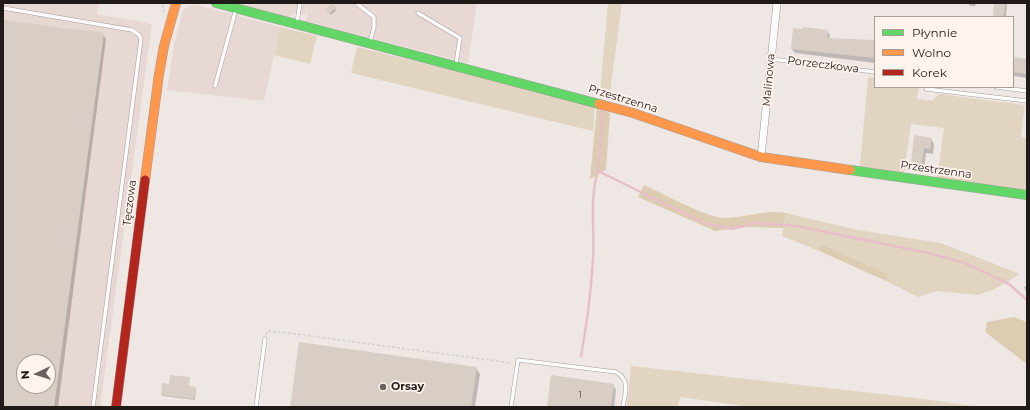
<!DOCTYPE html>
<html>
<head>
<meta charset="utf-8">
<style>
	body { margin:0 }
	#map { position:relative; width:1030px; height:410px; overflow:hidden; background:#eee7e4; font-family:Montserrat,sans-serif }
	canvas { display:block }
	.frame { position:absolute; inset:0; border:4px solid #201b19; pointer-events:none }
	.legend { position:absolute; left:874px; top:16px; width:140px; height:72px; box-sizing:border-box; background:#fff3ee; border:1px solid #a69d99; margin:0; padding:5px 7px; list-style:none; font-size:12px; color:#201b19 }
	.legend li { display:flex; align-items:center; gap:8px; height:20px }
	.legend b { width:20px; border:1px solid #a69d99 }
	.north { position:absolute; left:16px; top:354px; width:40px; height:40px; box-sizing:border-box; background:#fff3ee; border:1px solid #a69d99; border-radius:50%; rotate:266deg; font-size:11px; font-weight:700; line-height:16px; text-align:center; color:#201b19 }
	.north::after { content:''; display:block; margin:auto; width:14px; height:18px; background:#686260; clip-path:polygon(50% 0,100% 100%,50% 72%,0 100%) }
</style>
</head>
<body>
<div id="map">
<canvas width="1030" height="410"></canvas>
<div class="frame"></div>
<ul class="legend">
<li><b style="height:5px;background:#63d668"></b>Płynnie</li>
<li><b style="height:5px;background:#ff974d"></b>Wolno</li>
<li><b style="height:5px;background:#b3261e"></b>Korek</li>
</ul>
<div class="north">N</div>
</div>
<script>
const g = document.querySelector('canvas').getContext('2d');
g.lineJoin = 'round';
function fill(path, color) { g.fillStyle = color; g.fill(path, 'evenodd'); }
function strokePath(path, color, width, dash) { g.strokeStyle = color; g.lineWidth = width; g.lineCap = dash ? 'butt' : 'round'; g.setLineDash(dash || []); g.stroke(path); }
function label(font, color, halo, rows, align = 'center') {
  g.font = font + ' Montserrat,sans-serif'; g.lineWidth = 3.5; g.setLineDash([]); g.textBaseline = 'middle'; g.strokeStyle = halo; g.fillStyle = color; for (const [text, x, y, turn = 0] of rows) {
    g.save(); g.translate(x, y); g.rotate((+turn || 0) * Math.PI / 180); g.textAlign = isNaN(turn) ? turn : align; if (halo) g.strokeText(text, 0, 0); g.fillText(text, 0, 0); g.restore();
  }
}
fill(new Path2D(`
	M3 3H99L97 14 152 24 100 407H3ZM24 362H48V386H24Z
	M233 3H307L306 15 295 13 288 18Z
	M308 3H477L468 63 306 21Z
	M193 4 280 27 264 101 167 90 174 44 183 10Z`), '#e8d8d3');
fill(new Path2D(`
	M608 3H622L610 92H600Z
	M280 27 317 36 310 64 274 55Z
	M357 47 595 105 593 131 351 73Z
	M868 77 875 78V87H919L917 99 932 101 939 94 1025 105 1021 137 1027 138V191L937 178 944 128 911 124 904 173 860 167Z
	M786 213 857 230 941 243 1020 274 995 289 978 295 937 291 918 297 886 281 888 274 822 246 817 250 782 236Z
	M631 366 908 397 981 407H750L680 397 678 407H627Z`), '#e1d4c1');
fill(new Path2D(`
	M597 107 610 113 606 170 590 179Z
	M644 185C662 193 707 218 725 218 747 218 762 209 786 213L783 228 748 227 715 231 638 197Z
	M822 245 888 274 886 281 817 250Z
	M1014 317 1027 322V364L985 332 987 322Z`), '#dcccb1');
fill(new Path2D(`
	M968 3H976L975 6H970Z
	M995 3H1007L1006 17H994Z
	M335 8 336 10 331 15 327 11Z
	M3 21 103 34 106 39 58 407H3ZM24 362H48V386H24Z
	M827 31 830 35 829 39 875 41V63L795 53 792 49Z
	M1013 58 1027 60V78L1014 76 1013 81Z
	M915 136 931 138 934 144 933 154 926 153 924 169 915 168 912 162Z
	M1027 286V294L1024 287Z
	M476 368 480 374 475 407H291Z
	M189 378V387L196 389 195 400 163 396 162 395Z
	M613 385 616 390 614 407H548Z`), '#0003');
strokePath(new Path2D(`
	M603 108 598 171 704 223 732 229 755 223 797 226 928 253 965 263 1009 284 1027 300
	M581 356C587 324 591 292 593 259 595 230 589 199 598 171`), '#e8bfc9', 2.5);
fill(new Path2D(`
	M332 3 336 8 329 14 325 10Z
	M994 3H1005L1004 14 1001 17 993 16Z
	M3 20 104 33 54 407H3ZM24 362H48V386H24Z
	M803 27 828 30 827 38 875 40V58L791 49 793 28 802 29Z
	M1013 57 1027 59V74L1013 72Z
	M914 135 932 138 930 149 924 148 922 164 911 162Z
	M299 342 477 367 471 407H290Z
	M170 375 190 377 189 386 196 387 194 399 161 395 162 383 169 384Z
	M551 375 614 384 611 407H547Z`), '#d9cec5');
const lane = new Path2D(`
	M356 3 374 17V27L370 42
	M3 8 132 30 139 35 141 39 93 407
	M418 13 460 38 456 64
	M297 23 300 3
	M771 59 875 72
	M215 86 236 9
	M996 87 1027 91
	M926 89 1027 101
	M256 407 265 339
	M511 407 518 360 616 372C631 381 625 392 623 407`);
const street = new Path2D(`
	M761 157 777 3`);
const fast = new Path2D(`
	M216 3 599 104
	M850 170 1027 195`);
const slow = new Path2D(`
	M599 104 633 113 761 157 850 170
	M145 180 159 74 164 46 176 3`);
const jam = new Path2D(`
	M116 407 145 180`);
strokePath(lane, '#a29c9a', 4.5);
strokePath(street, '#a29c9a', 8);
strokePath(fast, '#a29c9a', 10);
strokePath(slow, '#a29c9a', 10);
strokePath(jam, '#a29c9a', 10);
strokePath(new Path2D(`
	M158 3 163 5 164 13
	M266 335 267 331 289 333 511 363`), '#d3d1d0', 1.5, [3, 2]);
strokePath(lane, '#fcfbfb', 3.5);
strokePath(street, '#fcfbfb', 7);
strokePath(fast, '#63d668', 9);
strokePath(slow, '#ff974d', 9);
strokePath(jam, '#b3261e', 9);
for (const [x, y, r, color] of [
	[383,387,4,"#686260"]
]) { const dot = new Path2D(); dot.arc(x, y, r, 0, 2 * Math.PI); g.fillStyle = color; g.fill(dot); strokePath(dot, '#fff3ee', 1.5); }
label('9px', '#4e4844', null, [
	["1",580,395]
]);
label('11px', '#201b19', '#fff3ee', [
	["Porzeczkowa",823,65,7],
	["Malinowa",769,80,-85],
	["Przestrzenna",623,99,17],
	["Przestrzenna",936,170,8],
	["Tęczowa",130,203,-83]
]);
label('bold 11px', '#201b19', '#fff3ee', [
	["Orsay",391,387]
], 'left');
</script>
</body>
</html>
